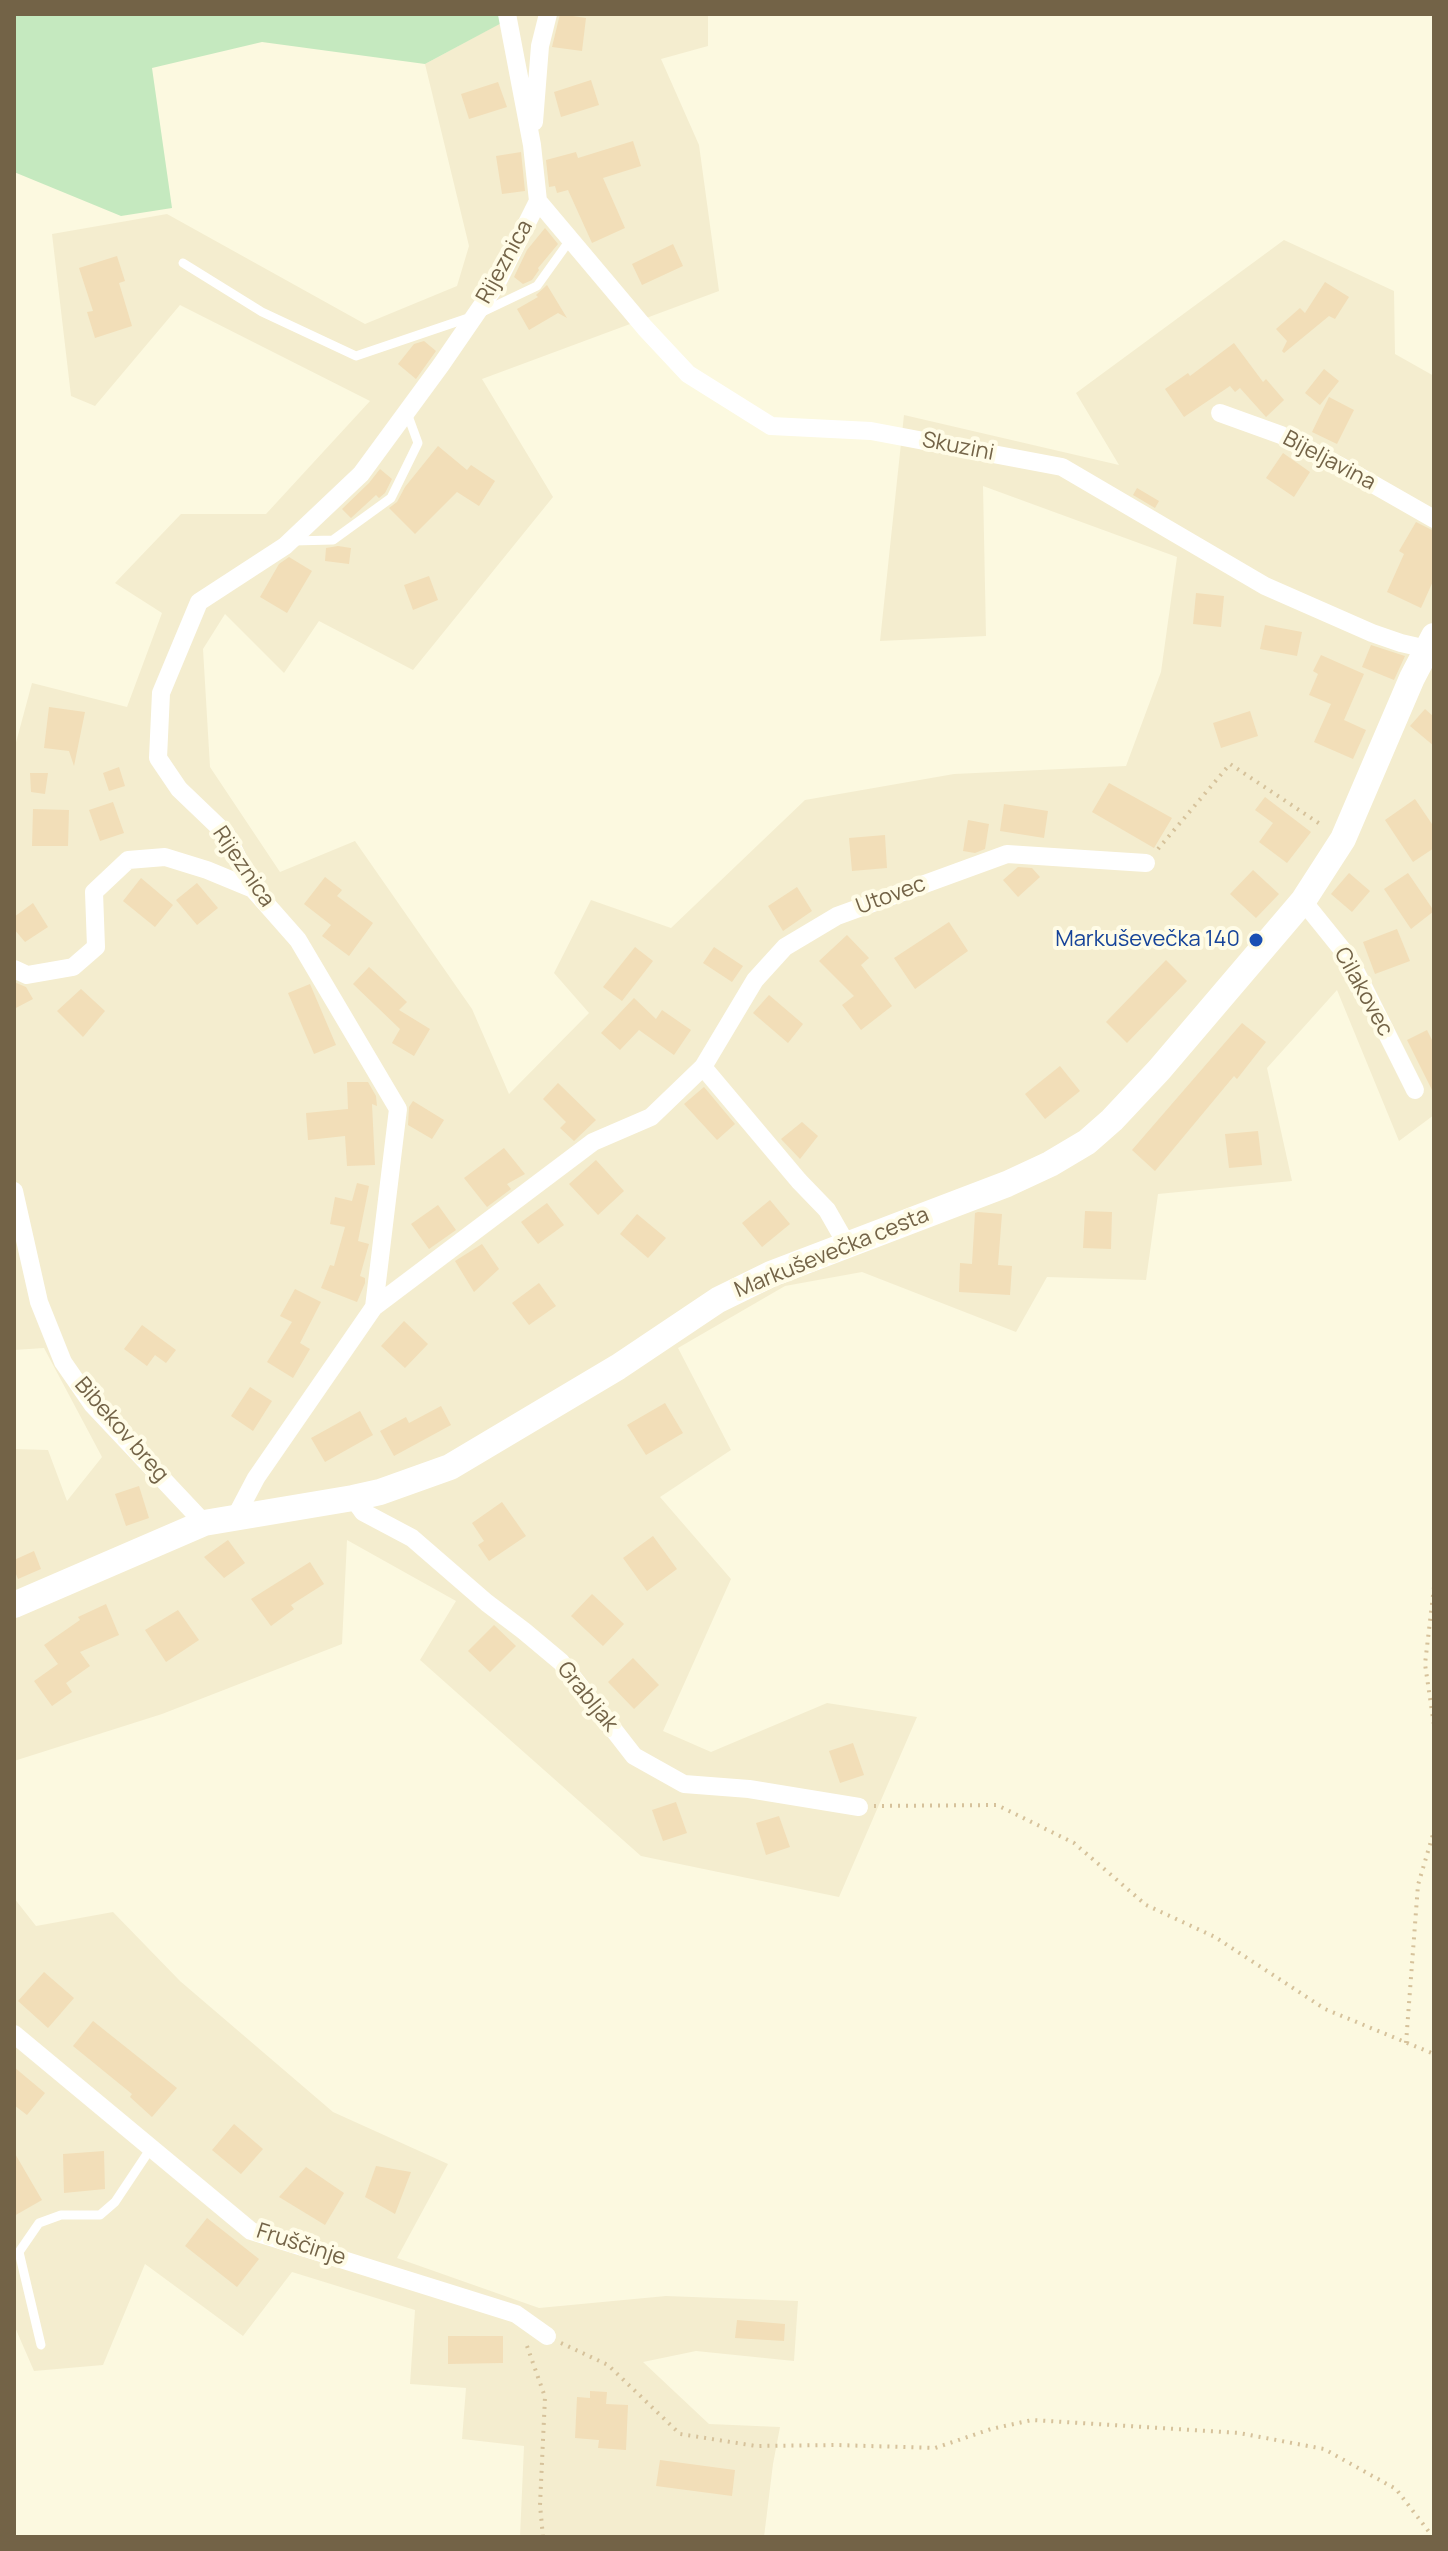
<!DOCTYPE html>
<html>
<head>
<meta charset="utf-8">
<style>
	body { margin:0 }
	#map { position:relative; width:1448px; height:2551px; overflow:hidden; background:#fcf9e0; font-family:Manrope,sans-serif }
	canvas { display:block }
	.frame { position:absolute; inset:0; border:16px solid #736347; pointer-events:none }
</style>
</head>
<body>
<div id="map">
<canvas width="1448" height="2551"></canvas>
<div class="frame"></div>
</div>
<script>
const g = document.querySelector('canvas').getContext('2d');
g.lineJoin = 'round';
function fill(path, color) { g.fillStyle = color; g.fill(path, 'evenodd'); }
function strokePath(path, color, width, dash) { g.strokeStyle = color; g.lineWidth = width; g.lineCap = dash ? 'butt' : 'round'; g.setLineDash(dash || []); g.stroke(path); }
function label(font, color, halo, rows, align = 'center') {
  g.font = font + ' Manrope,sans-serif'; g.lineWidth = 8; g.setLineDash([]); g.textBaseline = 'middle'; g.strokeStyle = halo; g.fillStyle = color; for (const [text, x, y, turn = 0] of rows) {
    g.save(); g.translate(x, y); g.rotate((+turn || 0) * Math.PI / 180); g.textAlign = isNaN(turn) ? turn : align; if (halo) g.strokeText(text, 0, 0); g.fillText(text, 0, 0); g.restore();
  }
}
fill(new Path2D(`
	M494 14H708V46L661 59 699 145 719 291 482 379 553 497 413 670 319 621 284 673 225 614 203 649 210 767 280 872 355 841 472 1009 509 1094 589 1013 554 973 591 900 671 928 805 800 954 774 1126 766 1161 672 1177 557 983 486 986 636 880 641 904 415 1119 465 1076 393 1284 240 1394 291 1395 354 1434 376V1115L1399 1141 1337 990 1267 1068 1292 1181 1158 1194 1146 1280 1047 1277 1016 1332 862 1272 785 1286 678 1348 731 1450 660 1497 731 1579 663 1731 711 1752 827 1703 917 1717 839 1897 641 1856 420 1660 456 1601 347 1540 342 1644 162 1714 14 1761V1449L48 1450 67 1501 102 1457 44 1348 14 1350V750L32 683 127 707 162 613 115 583 181 514H266L370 401 180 305 95 406 71 396 52 234 167 214 365 324 457 286 469 246 425 64 495 26Z
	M14 1898 36 1926 113 1912 180 1981 333 2112 448 2164 397 2258 539 2308 666 2296 798 2301 794 2361 696 2351 643 2362 709 2424 780 2427 773 2464 764 2537H520L524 2446 462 2439 466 2388 410 2384 415 2310 292 2272 243 2336 145 2264 103 2365 34 2371 14 2325Z`), '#f4edcf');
fill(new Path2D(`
	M14 14H509V19L425 64 262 42 152 68 172 208 121 216 14 172Z`), '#c5e9bf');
fill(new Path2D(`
	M560 14 586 18 582 51 552 47Z
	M591 80 599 105 561 117 554 92Z
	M498 82 507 107 469 119 461 94Z
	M633 141 641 166 603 178 625 228 592 243 568 190 557 193 555 186 549 187 546 160 576 152 578 158Z
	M521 152 525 191 502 194 496 156Z
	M545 228 558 244 538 268 539 270 532 280 523 284 514 277 527 250Z
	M673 244 683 266 642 285 632 264Z
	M117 256 125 281 119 283 132 326 95 338 87 312 93 311 79 268Z
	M1325 282 1349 297 1335 319 1329 316 1284 353 1282 351 1287 341 1276 329 1300 308 1305 313Z
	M547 285 567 318 558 313 529 330 517 309 538 297 536 295Z
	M424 341 436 351 416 379 398 364 414 344Z
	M1234 343 1263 382 1266 379 1284 400 1266 417 1240 388 1235 392 1230 386 1184 417 1165 389 1188 373 1190 376Z
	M1324 369 1339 381 1320 405 1305 393Z
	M1329 397 1354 410 1337 444 1312 432Z
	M438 446 467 470 471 465 495 481 479 506 457 492 415 534 389 508 397 502 405 487Z
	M1283 453 1310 472 1294 497 1266 478Z
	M380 469 392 479 385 493 379 498 376 495 351 518 342 509 369 483Z
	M1137 488 1159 501 1155 508 1133 495Z
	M1416 522 1434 531V579L1421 608 1387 592 1404 554 1399 551Z
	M338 546 351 548 349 564 325 561 326 548Z
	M289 557 312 571 287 613 260 597 279 564Z
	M429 576 438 600 413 610 404 585Z
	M1196 593 1224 596 1221 627 1193 624Z
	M1265 625 1302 632 1297 656 1260 649Z
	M1371 645 1405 656 1394 680 1362 667Z
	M1321 655 1364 674 1344 720 1366 730 1353 759 1314 742 1331 704 1309 695 1318 674 1313 671Z
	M49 707 85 712 74 766 69 751 44 748Z
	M1425 709 1434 717V746L1410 726Z
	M1250 711 1258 736 1221 748 1213 723Z
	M119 767 125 786 109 791 103 773Z
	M30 773H48L45 794 31 792Z
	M1109 783 1172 818 1154 848 1092 812Z
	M1265 797 1311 832 1287 863 1259 842 1273 823 1255 810Z
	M1415 799 1434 827V848L1413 862 1385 820Z
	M113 802 124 833 100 841 89 810Z
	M1004 804 1048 811 1044 838 1000 831Z
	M33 809 69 810 68 846H32Z
	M968 820 989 824 985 849 975 853 963 851Z
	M885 835 887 868 852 871 849 838Z
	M1018 867 1032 868 1040 877 1018 897 1003 880Z
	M1253 870 1279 894 1256 918 1230 894Z
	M1349 873 1370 891 1352 912 1331 894Z
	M1408 873 1434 911 1411 929 1384 889Z
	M325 877 342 890 337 896 373 923 349 956 322 936 331 925 304 904Z
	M141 878 173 905 155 927 123 901Z
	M197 883 218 908 197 925 176 900Z
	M797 887 812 911 783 931 768 906Z
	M33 903 48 927 25 942 14 929V917Z
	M949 922 968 951 915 989 894 958Z
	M1397 929 1410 961 1375 974 1363 942Z
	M847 935 869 958 861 965 892 1006 861 1030 842 1005 854 996 819 961Z
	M635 947 653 961 622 1001 603 987Z
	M714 947 743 966 732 982 703 963Z
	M1166 960 1187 981 1127 1043 1106 1022Z
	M369 967 407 1002 399 1010 430 1029 414 1056 392 1043 400 1029 353 984Z
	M14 982 26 987 33 999 14 1009Z
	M310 984 336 1045 314 1054 288 993Z
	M81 989 105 1011 83 1037 57 1011Z
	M769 995 803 1024 788 1043 753 1013Z
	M634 998 656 1019 662 1010 691 1030 674 1055 639 1030 620 1050 601 1033Z
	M1242 1023 1266 1042 1237 1079 1234 1076 1155 1171 1132 1150Z
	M1427 1030 1434 1044V1094L1407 1040Z
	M1060 1066 1080 1091 1045 1119 1025 1094Z
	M347 1082H368L376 1096 377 1106 372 1104 375 1165 347 1166 345 1136 308 1140 306 1113 348 1109Z
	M558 1083 596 1120 574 1141 560 1128 566 1122 543 1099Z
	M704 1087 735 1124 717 1140 684 1104Z
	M413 1101 444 1120 432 1139 408 1125 409 1107Z
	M802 1122 818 1136 800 1159 781 1139Z
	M1258 1131 1262 1165 1229 1168 1225 1134Z
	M504 1148 525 1174 507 1184 511 1189 487 1207 464 1178Z
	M596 1160 624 1191 598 1215 569 1184Z
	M357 1183 369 1186 358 1241 369 1244 360 1276 365 1278V1283L357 1302 321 1288 330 1265 334 1266 345 1227 330 1224 335 1197 352 1201Z
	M770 1200 790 1224 762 1247 742 1223Z
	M547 1203 564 1225 538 1244 521 1222Z
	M438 1205 456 1230 429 1249 411 1224Z
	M1085 1211 1112 1212 1111 1249 1083 1248Z
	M978 1212 1002 1214 998 1265 1012 1266 1010 1295 959 1292 960 1263 972 1264 975 1213Z
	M637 1214 666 1238 648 1258 620 1234Z
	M482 1244 499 1269 474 1292 455 1261Z
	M539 1283 556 1306 529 1325 512 1303Z
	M295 1289 321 1302 300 1343 310 1349 293 1378 267 1362 292 1322 280 1316Z
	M404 1321 428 1344 405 1368 381 1346Z
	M142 1325 176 1350 166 1363 155 1355 147 1366 124 1349Z
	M250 1387 272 1401 253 1431 231 1416Z
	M665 1403 683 1433 646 1455 627 1425Z
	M441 1406 451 1425 394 1456 380 1431 406 1417 409 1423Z
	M360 1411 373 1435 325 1462 311 1438Z
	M139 1486 149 1518 126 1526 115 1494Z
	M502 1502 526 1536 489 1561 478 1545 484 1541 472 1523Z
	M653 1536 677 1569 647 1591 623 1558Z
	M228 1540 245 1563 224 1578 204 1557Z
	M34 1551 41 1569 18 1579 14 1569V1560Z
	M310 1562 324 1584 291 1605 294 1609 271 1626 251 1599Z
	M592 1594 624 1624 603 1646 571 1616Z
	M106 1604 119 1635 80 1652 90 1666 66 1683 72 1692 52 1706 34 1681 58 1664 44 1645 80 1620 78 1617Z
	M178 1610 199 1640 166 1662 145 1630Z
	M494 1625 516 1646 490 1672 468 1651Z
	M633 1658 659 1685 634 1709 608 1682Z
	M853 1743 864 1775 840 1783 829 1751Z
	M676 1802 687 1833 663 1841 652 1810Z
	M779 1816 790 1847 766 1855 756 1823Z
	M44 1972 74 1998 48 2028 18 2001Z
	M93 2021 177 2088 152 2117 130 2097 132 2094 73 2046Z
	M14 2067 45 2093 27 2115 14 2105Z
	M234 2124 263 2149 241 2174 212 2150Z
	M104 2151 105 2189 64 2193 63 2154Z
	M14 2152 42 2200 14 2216Z
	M376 2166 411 2172 395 2214 365 2197Z
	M306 2167 344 2193 325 2225 279 2197Z
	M207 2218 259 2259 237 2287 185 2246Z
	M737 2320 785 2324 784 2341 735 2338Z
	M448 2336H503V2363L448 2364Z
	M590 2391 607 2392 606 2404 628 2405 626 2450 598 2448 599 2440 575 2438 577 2397 590 2398Z
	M660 2460 735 2470 732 2496 656 2486Z`), '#f2deb8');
strokePath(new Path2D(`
	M1158 849 1230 764 1323 826
	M1434 1587 1425 1664 1434 1725
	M874 1806 997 1805 1074 1843 1146 1905 1215 1937 1325 2009 1434 2054
	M1406 2043 1418 1885 1434 1831
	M561 2343 608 2365 680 2434 756 2446 836 2445 935 2448 991 2429 1032 2420 1239 2433 1324 2449 1396 2489 1433 2537
	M527 2346 545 2397 540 2505 543 2537`), '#d6c29b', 4, [2, 6]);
strokePath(new Path2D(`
	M183 263 262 312 356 356 474 316 537 286 570 240
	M293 541 333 540 391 498 418 443 407 413
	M41 2345 19 2252 39 2223 61 2215H100L115 2202 151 2148`), '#fff', 9);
strokePath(new Path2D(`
	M534 122 540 46 548 14
	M538 201 645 328 688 374 771 426 871 431 1062 467 1265 586 1372 633 1401 643 1427 649
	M1220 413 1281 435 1357 475 1434 519
	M1303 901 1349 958 1415 1090
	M14 969 27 975 73 967 96 947 94 892 128 860 165 857 207 870 253 889
	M703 1067 799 1181 827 1210 847 1245
	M14 1191 39 1302 63 1362 92 1404 204 1523
	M374 1307 593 1142 651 1117 703 1067 755 980 785 947 837 916 1007 854 1146 863
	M353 1498 363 1512 412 1538 487 1603 524 1631 561 1662 634 1756 684 1784 749 1789 859 1807
	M236 1516 256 1478 374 1307 398 1109 298 940 253 889 226 834 179 789 158 758 161 693 199 602 285 546 361 474 441 365 496 285 538 201 532 145 507 14
	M14 2034 251 2231 516 2314 547 2336`), '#fff', 18);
strokePath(new Path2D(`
	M14 1605 204 1523 353 1498 380 1492 450 1467 618 1367 718 1300 771 1274 1007 1184 1050 1164 1087 1142 1112 1120 1159 1070 1303 901 1343 839 1412 678 1434 636`), '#fff', 26);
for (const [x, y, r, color] of [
	[1256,940,8,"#1a4fb4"]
]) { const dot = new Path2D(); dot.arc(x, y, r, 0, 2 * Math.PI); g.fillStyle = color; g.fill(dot); strokePath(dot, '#fffce7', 3); }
label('22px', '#736347', '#fffce7', [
	["Rijeznica",505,262,-61],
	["Skuzini",958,447,11],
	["Bijeljavina",1329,461,28],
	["Rijeznica",243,867,56],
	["Utovec",891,896,-20],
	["Cilakovec",1363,992,61],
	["Markuševečka cesta",832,1253,-22],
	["Bibekov breg",121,1430,49],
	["Grabljak",587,1697,51],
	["Fruščinje",301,2245,18]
]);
label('22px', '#164399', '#fffce7', [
	["Markuševečka 140",1240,940]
], 'right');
</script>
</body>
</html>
